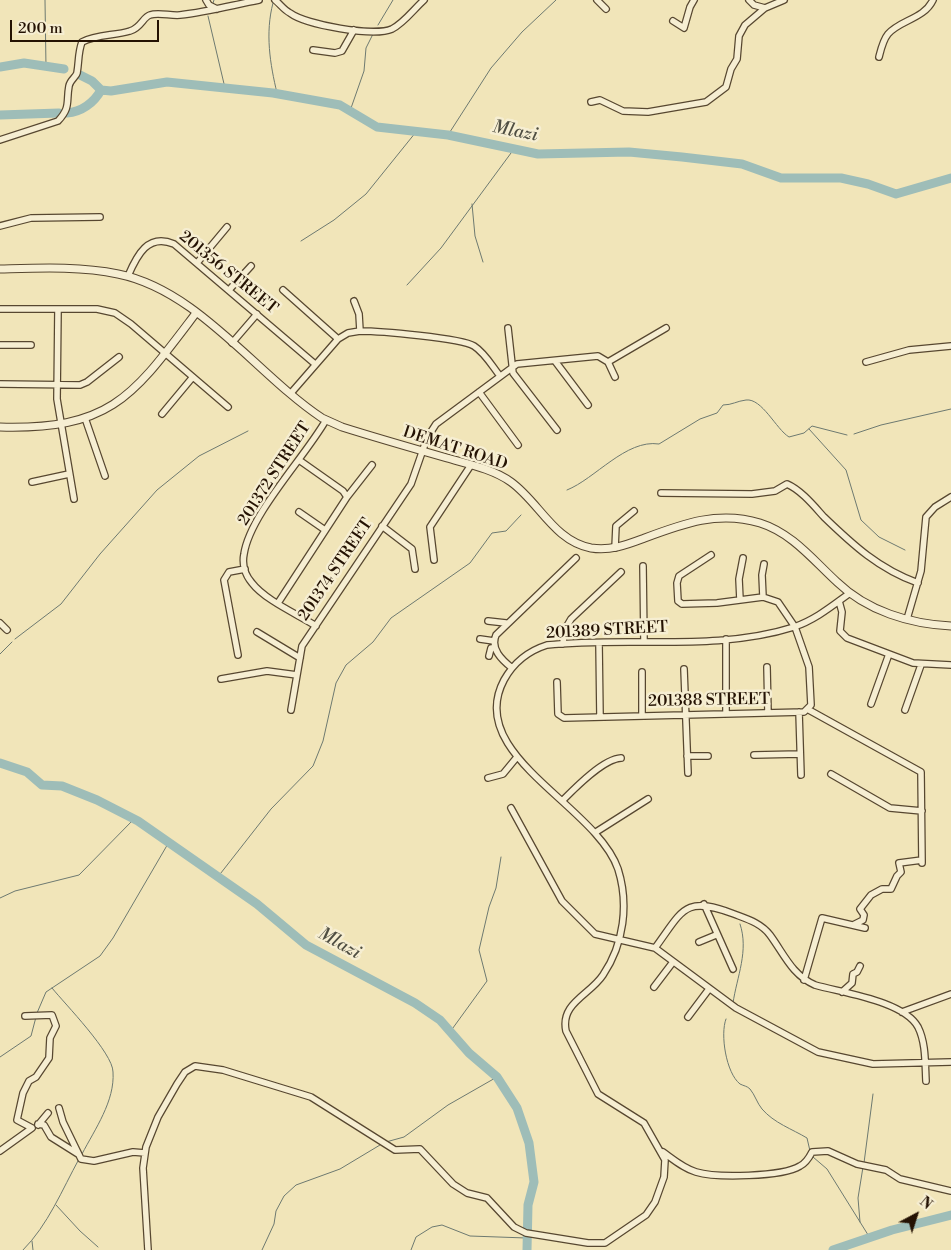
<!DOCTYPE html>
<html>
<head>
<meta charset="utf-8">
<style>
	body { margin:0 }
	#map { position:relative; width:951px; height:1250px; overflow:hidden; background:#f1e5b9; font-family:"Libre Bodoni",serif }
	canvas { display:block }
	.north { position:absolute; left:891px; top:1190px; width:50px; height:50px; -webkit-text-stroke:4px #f6eed2; paint-order:stroke; rotate:40deg; font-size:14px; font-weight:700; line-height:20px; text-align:center; color:#241203 }
	.north::after { content:''; display:block; margin:auto; width:18px; height:22px; background:#241203; clip-path:polygon(50% 0,100% 100%,50% 72%,0 100%) }
	.scale { position:absolute; left:10px; top:20px; width:149px; height:22px; box-sizing:border-box; border:2px solid #241203; border-top:0; padding-left:6px; font-size:15px; line-height:18px; white-space:nowrap; color:#241203; -webkit-text-stroke:4px #f6eed2; paint-order:stroke }
</style>
</head>
<body>
<div id="map">
<canvas width="951" height="1250"></canvas>
<div class="north">N</div>
<div class="scale">200 m</div>
</div>
<script>
const g = document.querySelector('canvas').getContext('2d');
g.lineJoin = 'round';
function strokePath(path, color, width, dash) { g.strokeStyle = color; g.lineWidth = width; g.lineCap = dash ? 'butt' : 'round'; g.setLineDash(dash || []); g.stroke(path); }
function label(font, color, halo, rows, align = 'center') {
  g.font = font + ' "Libre Bodoni",serif'; g.lineWidth = 5; g.setLineDash([]); g.textBaseline = 'middle'; g.strokeStyle = halo; g.fillStyle = color; for (const [text, x, y, turn = 0] of rows) {
    g.save(); g.translate(x, y); g.rotate((+turn || 0) * Math.PI / 180); g.textAlign = isNaN(turn) ? turn : align; if (halo) g.strokeText(text, 0, 0); g.fillText(text, 0, 0); g.restore();
  }
}
strokePath(new Path2D(`
	M45 0 46 67
	M213 3 214 0
	M273 3C265 33 270 64 277 93
	M208 16 225 88
	M378 25 393 0
	M350 111 364 71 366 48 373 34
	M448 135 491 68 522 32 556 0
	M472 204 475 236 483 262
	M301 241 334 220 366 194 416 132
	M407 285 441 248 514 149
	M809 429 846 470 861 520 879 537 905 550
	M854 434 881 425 951 409
	M567 490C595 479 626 439 659 444L700 419 717 413 723 405C732 405 737 401 746 400 762 398 776 429 789 437L804 433 812 426 847 435
	M15 639 61 604 100 554 157 490 199 456 248 431
	M0 654 12 642
	M217 878 271 809 313 766 323 741 336 683 346 665 373 642 391 618 470 563 492 533 506 531 521 515
	M0 898 15 891 79 875 134 819
	M52 988C65 1004 113 1053 113 1072 115 1101 95 1129 82 1154
	M733 1003C737 976 749 951 740 924
	M37 1013 46 992 100 956 113 938 169 842
	M726 1019C720 1034 726 1073 740 1084 744 1086 747 1086 750 1089 755 1095 757 1103 762 1109 774 1123 792 1129 807 1138L810 1151
	M450 1032 487 981 479 950 489 907 496 888 501 857
	M0 1057 31 1036 36 1017
	M386 1142 404 1137 448 1105 497 1077
	M813 1157 827 1169 870 1238
	M864 1163 873 1094
	M56 1205 80 1231 98 1247
	M860 1222 858 1198 863 1167
	M32 1241 33 1250
	M23 1250C48 1225 62 1190 79 1159
	M262 1250 274 1224 276 1211 284 1196 296 1185 340 1169 380 1145
	M411 1250 416 1237 432 1227 442 1225 470 1236 526 1238`), '#6d7970', 1);
strokePath(new Path2D(`
	M0 67 24 63 64 69
	M80 75 92 81 101 90 111 91 167 82 273 93 340 105 377 127 448 135 538 154 629 152 682 157 742 164 781 178H841L868 184 896 194 951 178
	M67 113C81 112 94 103 101 90
	M0 115 59 113
	M0 763 27 772 42 785 62 786 97 800 138 821 257 904 306 945 415 1003 440 1020 469 1053 497 1077 517 1108 529 1143 534 1182 528 1205 527 1250
	M833 1250 892 1230 951 1215`), '#9ebdb8', 9);
const minor = new Path2D(`
	M206 0 209 5 217 9
	M275 0C280 4 284 10 290 13 306 25 374 37 392 29 404 23 414 9 424 0
	M597 0 606 9
	M749 0 754 5 765 8
	M673 21 684 28 690 7 694 0
	M313 50 335 53 342 51 354 30
	M879 57C881 49 883 40 888 34 900 20 924 19 933 0
	M591 102 600 100 623 111 648 112 706 102 726 87 731 69 737 59 739 36 745 25 765 8 784 0
	M0 140 58 121C71 107 66 102 69 86 70 80 76 77 77 73 79 62 78 52 82 42 97 34 114 36 130 31 141 28 143 17 150 15 158 12 171 16 180 15 207 12 233 5 259 0
	M0 226 31 218 100 217
	M197 263 227 227
	M128 276C137 255 148 233 174 244L315 364
	M229 290 251 266
	M283 290 338 339
	M354 301 359 314 360 331
	M0 309H97L115 313 131 324 228 407
	M58 309 57 399 74 499
	M508 328 513 373 557 430
	M232 343 257 314
	M0 345H31
	M555 361 588 405
	M608 362 666 328
	M866 362 909 350 951 346
	M0 384 80 385 87 382 119 357
	M479 392 518 445
	M291 393 338 339 348 333 360 331C379 331 461 338 474 346 485 353 492 366 500 376
	M162 414 192 378
	M85 418 105 476
	M32 482 69 474
	M661 493 752 494 775 491 787 484C801 490 814 506 824 517 853 545 879 569 918 583
	M347 497 372 465
	M299 512 325 530
	M382 526 412 549 415 569
	M615 548 616 526 634 511
	M434 560 430 527 471 465
	M643 566 644 642
	M763 597 762 575 764 564
	M740 600 739 579 743 558
	M839 601 842 612 840 631 847 638 913 663 951 665
	M278 603 347 497 343 491 299 460
	M907 619 921 571 926 517 935 507 951 497
	M488 621 506 623
	M0 623 7 630
	M316 626C297 614 265 600 252 583 245 575 242 564 244 554 250 514 305 457 326 420
	M257 632 300 658
	M480 639 494 641
	M726 639V714
	M599 643 600 717
	M563 644 564 631 571 619 621 572
	M238 655 224 580 229 572 245 569
	M489 656 491 648H495
	M767 667 768 713
	M512 668C502 660 490 649 496 635L576 558
	M684 669 688 773
	M642 672V716
	M221 679 267 671 297 675
	M557 682 558 714 564 718 804 712 811 705 809 667 795 627 778 602 763 597 717 603 682 604 678 601 677 583 679 576 711 555
	M871 704 889 654
	M291 710 302 646 411 484 427 438 436 424 517 364 598 356 608 362 615 377
	M809 710 921 772 922 863
	M905 710 921 665
	M799 712 801 775
	M754 755 800 754
	M687 756H708
	M831 774 890 808 922 811
	M488 778 503 774 517 757
	M563 800C575 788 603 759 621 758
	M511 808 562 901 595 934 655 948 736 1008 818 1052 873 1064 951 1062
	M596 832 648 799
	M704 904 733 969
	M853 925 863 920 864 915 860 909 871 895 882 889H891L897 876 901 872 899 863 922 860
	M699 942 716 935
	M655 948C683 910 684 895 734 914 747 919 761 923 770 935 784 954 792 975 815 985 843 993 904 1001 918 1027 926 1043 925 1063 926 1081
	M804 980 822 918 865 928
	M654 987 673 962
	M842 992 852 983 853 974 857 972 860 966
	M902 1012 951 994
	M688 1017 709 989
	M59 1108 63 1122 81 1159 94 1161 133 1152 145 1153
	M38 1124 44 1125 51 1137 78 1154
	M38 1125 48 1113
	M0 1151 32 1128 17 1120 23 1093 29 1081 36 1077 49 1058 50 1038 56 1026 52 1015 25 1016
	M663 1152C674 1160 683 1168 696 1172 716 1178 782 1177 800 1166 806 1163 809 1158 812 1152L828 1151 857 1164 886 1170 900 1179 951 1191
	M148 1250 143 1168 146 1147 158 1117 177 1084 185 1072 195 1066 223 1070 311 1097 395 1150 420 1149 453 1184 467 1193 487 1198 514 1227 526 1233 588 1243H605L646 1215 655 1202 664 1177 665 1160 644 1123 598 1094 566 1031C560 1003 590 995 603 975 624 944 629 904 618 869 596 805 464 755 504 680 514 662 528 651 547 645 629 636 715 652 794 627 815 620 832 606 850 593`);
const tertiary = new Path2D(`
	M0 269C39 268 80 266 118 274 198 290 256 374 322 418L342 427C377 438 412 448 447 458 468 464 493 469 511 482 539 502 554 541 591 548 610 551 626 545 642 539 682 524 718 510 760 523 792 533 813 560 837 582 867 611 910 624 951 626
	M0 427C112 430 133 396 196 313`);
strokePath(minor, '#574730', 8);
strokePath(tertiary, '#574730', 9);
strokePath(minor, '#f6eed2', 5.5);
strokePath(tertiary, '#f6eed2', 7);
label('16px', '#241203', '#f6eed2', [
	["201356 STREET",228,273,39],
	["DEMAT ROAD",455,449,18],
	["201372 STREET",275,474,-57],
	["201374 STREET",336,570,-56],
	["201389 STREET",607,631,-3],
	["201388 STREET",709,701,-1]
]);
label('italic 18px', '#4f4e42', '#f6eed2', [
	["Mlazi",515,132,11],
	["Mlazi",339,944,29]
]);
</script>
</body>
</html>
